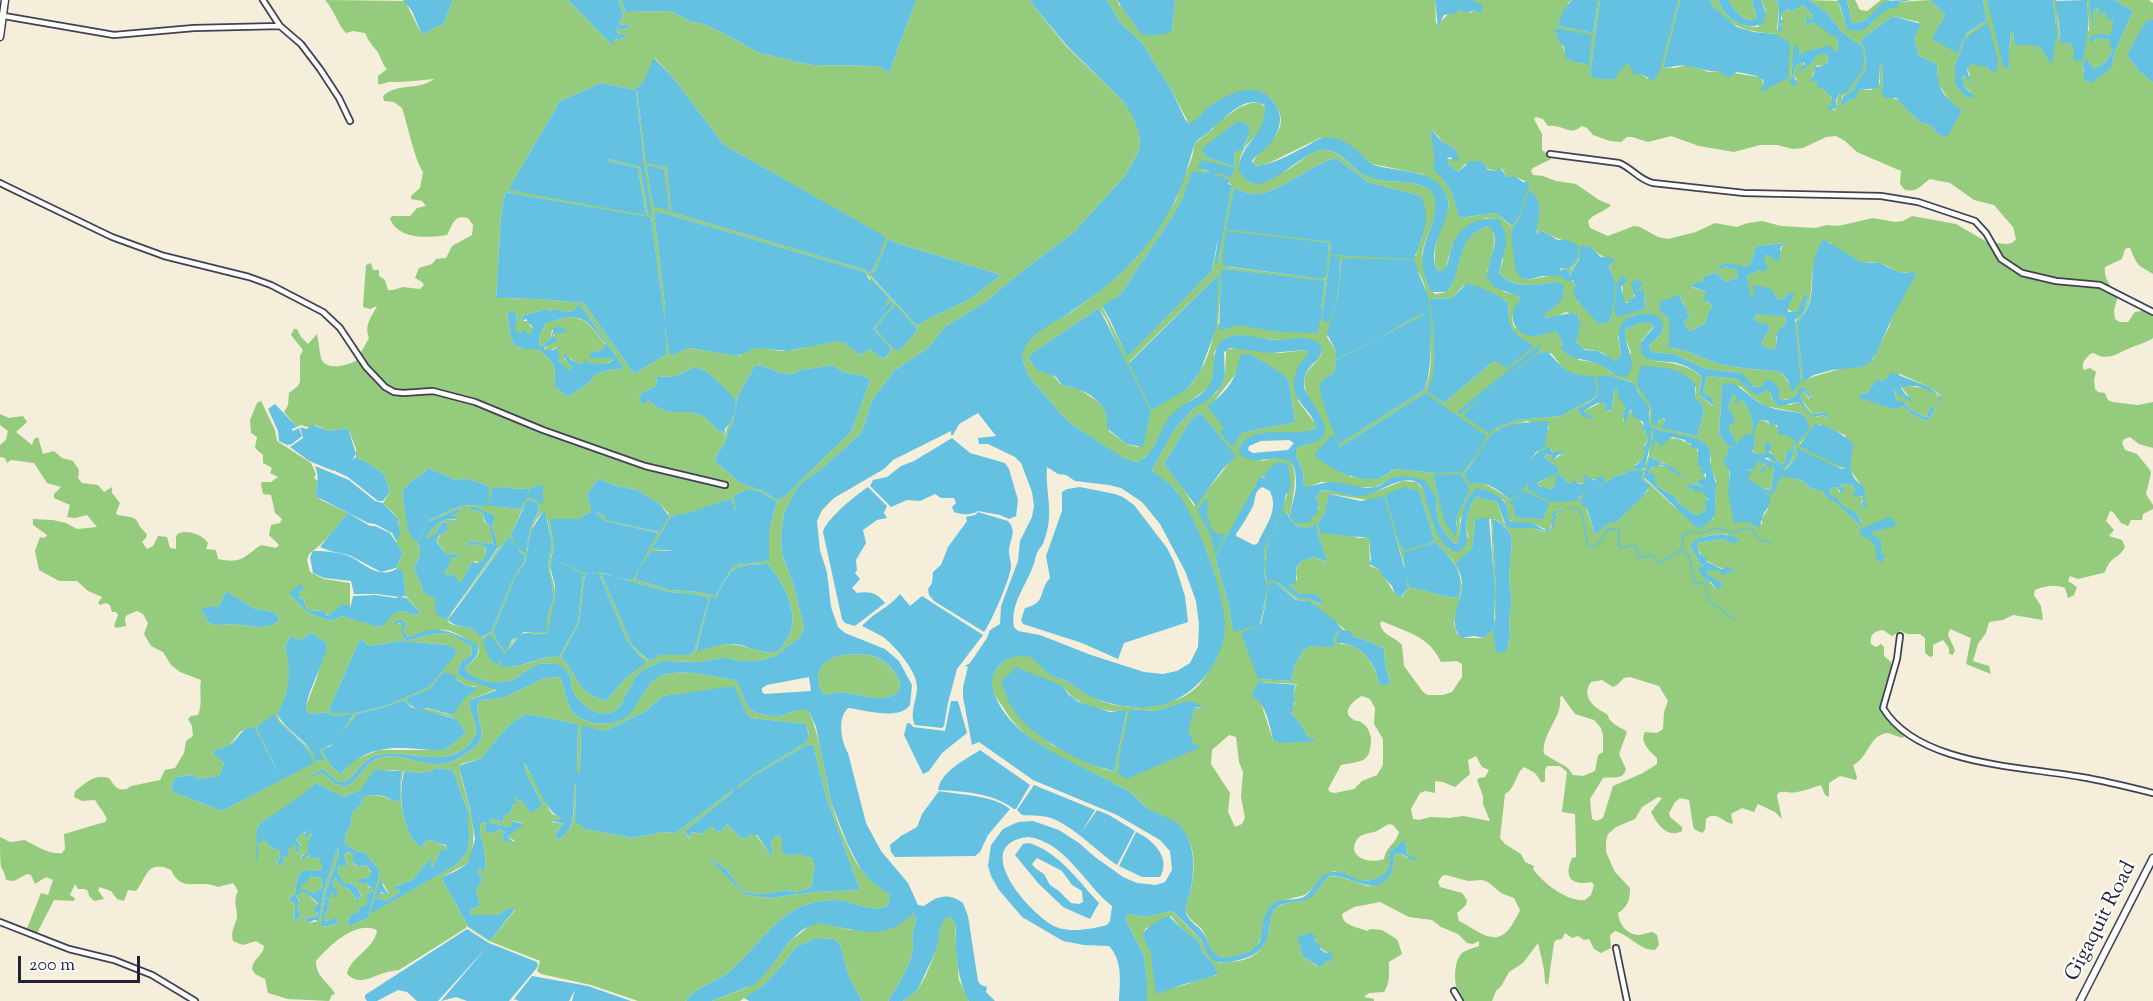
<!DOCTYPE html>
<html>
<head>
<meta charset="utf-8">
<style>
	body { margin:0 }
	#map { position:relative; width:2153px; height:1001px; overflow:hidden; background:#f4eedb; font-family:"Sorts Mill Goudy",serif }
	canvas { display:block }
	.scale { position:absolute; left:18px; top:956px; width:122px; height:27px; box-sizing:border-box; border:3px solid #22223b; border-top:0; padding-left:8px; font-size:18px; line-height:21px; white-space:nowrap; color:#22223b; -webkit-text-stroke:4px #fff; paint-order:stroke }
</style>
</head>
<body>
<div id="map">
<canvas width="2153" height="1001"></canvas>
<div class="scale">200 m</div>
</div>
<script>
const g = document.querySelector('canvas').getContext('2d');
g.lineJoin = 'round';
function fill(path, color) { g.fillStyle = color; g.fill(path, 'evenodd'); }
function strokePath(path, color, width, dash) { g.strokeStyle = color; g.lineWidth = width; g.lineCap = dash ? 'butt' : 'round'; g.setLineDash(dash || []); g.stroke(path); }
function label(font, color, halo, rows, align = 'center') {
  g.font = font + ' "Sorts Mill Goudy",serif'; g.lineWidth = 4.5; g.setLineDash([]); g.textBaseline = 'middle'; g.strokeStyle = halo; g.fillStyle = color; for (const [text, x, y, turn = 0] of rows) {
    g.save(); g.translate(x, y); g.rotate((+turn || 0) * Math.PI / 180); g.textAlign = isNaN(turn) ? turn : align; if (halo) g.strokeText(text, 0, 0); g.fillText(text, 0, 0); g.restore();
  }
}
fill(new Path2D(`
	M325 0 405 1 422 35 436 27 443 25 453 0H568L612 45 613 40 625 38 628 36 619 35 617 29 618 27 622 30 630 27 627 24 619 25 621 18 624 17 618 0H621L626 12 671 11 691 22 701 23 723 33 759 53 811 65 878 66 889 73 916 0H1029L1066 46 1123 101 1133 116 1139 133 1140 146 1135 159 1124 177 1074 232 1011 280 987 301 945 327 928 348 894 371 872 400 861 433 820 470 804 481 795 491 784 513 781 536 782 554 794 586 804 627 800 637 775 656 759 661H740L729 658H719L700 662 662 661 643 670 635 677 619 708C604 721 583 708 574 693 570 687 572 680 569 674 567 671 562 667 558 664 552 664 545 663 539 664 530 667 523 674 514 679 502 686 472 681 465 669 469 663 478 658 479 651 479 643 471 643 466 639 438 621 434 634 408 637L404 634 406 625 404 621 400 619 396 623 402 624V635L405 640C419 641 436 630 450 634 457 636 464 643 471 646 474 656 469 657 461 661L457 673 464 679 497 689 470 700C468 715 482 727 473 739 450 772 410 748 378 755 361 758 353 782 342 782 335 782 329 772 323 769L312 774 323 773 335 784 346 787C359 780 364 764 377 759 404 748 430 776 459 758 465 754 473 749 478 744 489 730 470 713 481 700L503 698 545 678 560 677C564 687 566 699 570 708 580 727 615 728 628 715 641 702 646 679 666 674 684 669 717 677 735 680 743 688 742 701 750 709 758 716 777 718 787 714 795 711 801 707 809 712 821 739 824 770 830 798 836 820 847 848 859 867 867 880 881 884 890 895L888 905C873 915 852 900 835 900 829 900 822 901 816 902 777 910 759 946 731 970 717 983 697 985 686 1001H638L591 985 541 974 537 971 540 961 489 941 466 926V928L399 970C395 971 389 971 384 973 371 977 359 986 347 974 349 958 375 949 377 930 355 920 329 946 316 961 316 978 329 982 335 994L332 995 329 1001 288 999 268 993 265 979 255 974 252 969C252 959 264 955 264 946L256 941 243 945 233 941C230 929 236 926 237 916 237 907 233 901 238 891L233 883 218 887C198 878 182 894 171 870 147 858 146 879 136 891L128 890 124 901 117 899 111 891 100 887 98 890 104 899 94 901 89 896 88 891 85 889H78L75 884 70 895 75 898 74 901 54 900 36 935 26 931 41 893 48 895 53 880 46 877 35 884 31 875 27 874 14 881 6 880C5 874 4 872 1 867 0 860 0 845 0 837L10 842 25 840C35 846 51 855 62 853L65 849 64 834 105 822 107 819C105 814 98 805 95 800L82 801 74 797 75 791C88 782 93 774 109 778 115 786 116 791 127 789L131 786 160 780 165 770 175 768 184 753 186 741 193 736 192 726 188 719 191 716 198 715C203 704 199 692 201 680L180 672 171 665 163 652 151 646 144 634 148 623 143 614 137 611 127 615 125 618 126 626 116 628 114 626 118 615 116 612H112L110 605 106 603 100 605 98 603 102 597 88 591 77 581H59L39 570 35 551 40 537 44 538 47 535 33 525V519L53 520 66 523 77 529 97 527 87 515 75 518 67 517 70 505 54 498V494L61 487 47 483 34 463 11 460 7 463 5 458 0 457V445L6 440 8 431 0 425V414L9 418 23 416 27 422 16 432 32 445 34 439 38 437 43 454 54 451 62 458 73 461 79 470 78 478 82 483 98 485 104 492 112 487V493L120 503 116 513 118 515C146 519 130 519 147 534L146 538 142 542 147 549 153 546 158 536 167 537 170 548 176 549V536L179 533C188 530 202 534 208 543L206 549 216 550 218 559C243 564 243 557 261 545L276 548 279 545 269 535 271 525 280 523 282 519 275 513 271 495 263 494 261 484 262 482H271L278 477 270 473 272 468 263 463V455L255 448 257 437 251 433 250 420 257 403 261 401 275 430 277 441 311 463 316 474 314 478 318 481 315 495 321 500 348 513C336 529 324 543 309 554L307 560 310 572 324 579 350 583V605H341L329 616 323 611 308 610 304 603 305 597 302 599 299 597V592L305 589 300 585 290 592V595L308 613 331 621 343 616 350 619 368 622 375 627H379L395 613 404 611 413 615 421 614 406 596 403 572 396 568 403 553 396 544C401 520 402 521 383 503L390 492 384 474 368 463 356 457V449L348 428 329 431 315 425 310 428 301 425 297 427 284 412 288 405 289 393 298 386 300 382V356L303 350 291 335 294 329H297L301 337 308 344 317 334C319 342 319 351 321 358 326 372 347 365 356 361L369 338C364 325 371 318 377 306L370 309 363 307 366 265 371 263 373 270H379V276L385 280 388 290H393L403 287 420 289 424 285 422 282 415 278 419 268 432 264 436 259 446 258 452 246 472 235 473 225 468 218C453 214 453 225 447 235 428 238 399 240 390 219L392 216H410L417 208 426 206 422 201 411 199V196L420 188 423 172C414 158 408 126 402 108L394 102 384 101 383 96C398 82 419 91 434 79 420 80 407 82 393 82 387 81 384 85 378 84V76L387 69C382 64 381 57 377 51 372 45 368 40 365 33L353 31 346 33C338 25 335 11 325 0ZM655 58 672 76 724 145 885 237 873 270 868 273 866 270 671 212 667 167 646 162 637 90V87L643 82ZM601 83 636 90 644 161 639 162V164L644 165 651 215H648L640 167 609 159 608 161 638 168 646 214 509 188 560 101ZM646 165 664 169 668 210 653 206ZM505 192 651 217 665 322V306L654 212H660L865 272 870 278V282L873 281 889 298 881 310 882 311 891 301 894 304 873 329 891 348C889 354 888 358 882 359L870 349 861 355C854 350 846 342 838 341 821 340 804 350 787 351 767 352 757 341 739 356L688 348 670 356 666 326H665L667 354 634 374 584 303 538 299 496 298 501 216ZM888 239 900 244 1001 275 970 299 928 319 917 326 870 276 875 271ZM577 306H581L624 368 620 370 613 369 595 374 590 382 568 397 555 387C555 365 556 364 538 349H525L514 345 510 334 507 312H515L517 315 514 330 520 333 524 330 527 334H531L534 329 530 326 529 321H521L522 316 545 309 548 311 554 309 571 312ZM895 306 918 330 899 351 894 349 875 329ZM755 365 763 366 781 373 791 374 801 370 833 365 843 372 867 377 870 381 851 432 785 496 777 500 763 491 740 483 714 460 727 439 728 430 732 425 738 396ZM694 367C712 371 722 386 734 399 736 414 727 425 724 438L723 432C712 430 711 418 700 415 675 407 672 420 648 400L643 403 639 401 641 393 656 386 657 377 677 376ZM428 468 456 480 466 478 489 486V506C477 506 467 504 455 508 446 511 438 517 429 520L416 540C408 535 404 503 402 492 408 480 421 478 428 468ZM598 479 617 486 637 490 660 504 669 514 658 532 607 520 606 517 595 511 605 521 658 533 631 580 621 579 601 572 584 573 551 558 554 544 549 519H578L591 512 587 494ZM540 485 543 486V504L536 500 527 498 520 509 491 506 492 489 506 487 518 489 527 488V496L530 488ZM747 489 759 491 777 502 769 530V561L736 565 731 569 715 596 699 592 669 590 635 579 639 568 651 551 676 550 652 548 671 516 688 514 729 499 732 501 735 516 737 515 733 496ZM529 500 538 503 539 511 530 529 526 552H522C518 547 514 540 511 534L522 510ZM460 508 461 510 457 514H452L457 520C442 516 434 527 426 538L427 540 435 534 442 523 454 522 446 525 447 531 440 534 439 538 436 540 447 555 454 553 458 557 457 561 454 557H450V565L444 573 445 575 453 574 459 582H461L472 562 476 561 479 563 486 557 485 546 474 544 469 547 467 541 492 544 493 539 489 525 484 522 483 514 478 511 471 510V508H478L494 515V521L492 527 496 538V545L499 547 446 620 437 614 436 598 423 592C421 581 416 576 414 567 419 560 423 550 417 542L428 522ZM543 511 547 519 552 543 548 564 554 598 548 614 545 632C522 632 520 631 505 650L499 644 493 632 515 579 525 563 531 531 536 520ZM510 535 512 543 517 546 520 553 525 554 524 562 514 577 491 632 482 638C474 624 461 629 449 623L448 620 453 611ZM551 559 583 575 578 622 559 657C538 655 521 672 500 665 502 658 506 654 509 648 520 630 528 633 547 634 550 623 555 607 555 596 556 583 547 571 551 559ZM768 564C785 585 804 618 784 644 781 648 778 651 773 652 763 654 751 648 742 646 725 642 712 646 696 651L710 598H716C731 566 733 565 768 564ZM593 572 599 573 627 641 646 663 626 678 606 701C573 690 581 678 561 657L579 623 585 574ZM601 573 669 592 695 594 709 598 694 652 689 655H661L648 661 632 645 628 636ZM226 591 255 609 274 612 279 619 278 622C263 631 249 625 233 624 223 624 217 627 208 622L202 609 219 606ZM311 633 327 643 316 680 306 706V711L311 714 326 712 333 716 354 715 332 744 318 750 323 759 318 762 312 751 280 721 277 714C290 693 293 669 285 647L291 636 301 640ZM360 639 370 646 401 641 448 645 456 652 429 687 388 705 356 713H330L329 709ZM443 672C453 676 460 682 469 687L475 686 477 689 465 697 453 715C444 714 436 710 428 709 417 706 412 709 406 698L430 689ZM734 687 747 714 751 718 806 724 809 735 805 743 754 774 737 787 738 790 755 775 805 746 813 744 827 799 860 890 815 892 770 898 745 895 711 859 726 869 742 890 747 893 767 894 786 890 796 892 810 888 813 881 812 874 815 870 814 859C807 858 804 853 798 853L793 856 783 853 782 838 778 835 773 837 771 842 773 855 771 856 756 835H752L742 839 727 824 721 831 716 832 713 827 709 826 703 834 692 832 690 836 691 840 684 832 734 791 732 790 676 833 664 832 633 838 585 829 575 822 576 778C570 798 582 830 557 840 553 834 559 827 564 824L552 822 554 819 559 820 560 817 552 814 549 809 537 784 523 762 526 773 543 805 530 812 525 804 515 797V801L517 804H513L511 812 504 816 503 822 491 818 489 820V822L507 827H510L512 821 523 823 508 836V838L514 840 515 842 503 841 502 835 505 832 500 829 494 833 486 832V824L484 822 480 824C480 840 488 855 485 871L479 869 477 872 483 879 476 889 480 905 471 910 470 913 472 915H498L509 908 515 910 490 941 468 926 442 879V877L468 863C482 831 465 799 459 767L461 764 482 758C489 747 515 715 528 714L578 724 577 773H580L581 726 605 731 644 712 663 696ZM404 700C416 714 440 712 457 719L466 733 448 748 442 750H379L354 760 341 774 331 766 321 750 334 744 357 714 388 706ZM275 715 278 721C289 732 312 747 313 763L222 811 176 793 171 789 175 777 194 775 198 779 219 776 224 763 214 755 213 751 229 746 240 732 252 727 254 728 280 776 256 727ZM436 768 453 770 468 812V826L470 836 467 852 456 865 371 913 381 880 389 894 379 893 377 898 386 901 400 892 401 890 394 889V887L412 880 431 857V868H432L440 851H446L447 849 446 846 436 843 432 840 426 841 421 848C401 829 398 798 403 771L421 773 434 771ZM393 770 401 771 400 800 394 802C385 795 372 793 362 798L361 805 352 813 350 828C346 831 344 839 345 844L357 851 365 853 380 871 368 918 349 926 347 923 351 914H356L360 907 367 905V894L373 891 372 888 368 887 367 883H360L359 880 369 877 371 873 366 865 360 867 353 864V853L350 852 344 855 348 865H339L338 872 344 885 350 883 356 886 362 896 356 900 349 889 341 886 335 877 333 884 337 894 334 897V893L331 892V898H326L330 903 324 919V921L336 919 338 920 337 924 323 927 321 923 325 894 339 855 338 847 324 890 319 921 309 923 304 919 317 916 318 913 313 911 318 905 302 888 314 893 323 887 321 877 315 878 309 876 306 882 301 884V894L296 896 300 901 297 906 301 915 294 922 295 904 288 899 296 893C295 876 301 866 319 871L322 868 321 858 314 859 310 855 301 861 302 855 308 853V843L312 834 310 833 306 839 304 835 308 832 303 833 296 840 301 845 298 848 301 854 296 852V843L287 849 289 852 288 856H282L285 861 279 866 275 858 279 861 280 851 270 847 258 827 259 824 302 796 316 783 344 797 355 792H359L374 771Z
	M1107 0H1117L1119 5 1172 31 1175 0H1435L1436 23 1439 24C1448 13 1455 6 1470 13L1474 10 1481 13 1473 0H1572L1569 2 1558 26 1593 33 1598 0H1600L1590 75C1608 86 1614 74 1626 63L1648 79 1678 0H1680L1663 67 1674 68 1687 65 1709 72 1718 71 1729 76 1733 73 1760 77 1764 84 1771 85 1781 81 1775 34C1754 32 1738 30 1721 15 1716 10 1712 7 1710 0H1718C1722 17 1742 27 1758 27L1766 11 1761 0H1776L1779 7 1777 30 1783 21 1781 15 1788 9 1793 11 1803 5 1813 16 1811 20 1805 18 1806 25 1814 22 1837 37 1838 50 1835 52 1818 48 1799 55 1797 54 1799 49 1792 65 1791 81 1797 80 1793 76 1796 65 1804 62 1803 66 1812 63 1818 54H1827L1828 62 1823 66 1817 65 1810 81H1816C1821 89 1829 92 1833 101L1831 106 1827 108 1834 110 1837 108C1837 103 1836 96 1841 93L1861 46 1842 32 1827 13 1809 0 1838 1 1847 29C1879 29 1867 21 1887 9 1892 6 1895 6 1899 2L1930 0 1945 15 1937 30 1964 36 1987 20 1983 0H1987L2009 70 2007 52 2010 47 2011 32 2013 31 2014 42C2029 48 2038 38 2047 57 2060 35 2056 25 2053 0H2056L2060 41 2070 43 2074 52 2089 30 2087 0H2089L2092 26 2093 12 2096 8 2100 10 2099 16 2106 11 2113 20 2112 36H2092L2094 41 2098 38 2110 40 2113 49C2108 59 2105 66 2093 68L2086 59 2083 63V72L2095 79 2112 67 2114 54 2133 11 2115 0H2149L2153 3V19L2143 25 2142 30 2127 55 2138 70 2153 83V274C2137 264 2138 267 2130 248H2128L2125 249 2122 259 2105 267C2103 279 2112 287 2118 296L2114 310 2115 319 2120 322H2128L2135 312 2147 310 2151 311 2153 318V338C2146 343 2139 344 2130 348 2118 353 2107 362 2094 353L2090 354C2086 359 2080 363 2084 370L2090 368 2096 372 2094 380 2095 389 2098 392 2105 393 2108 400 2112 402 2138 405 2153 402V448L2139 444 2130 437 2124 439 2122 443 2125 450 2137 454 2150 470 2151 473 2146 494 2153 505V509L2143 514 2142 520H2131L2128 526 2121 523 2113 512 2110 511 2106 521 2114 530 2109 536 2122 540 2125 547C2118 560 2111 555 2105 572L2103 573 2078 579 2070 576 2068 581 2077 587 2074 595 2068 598 2065 588C2055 584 2044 586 2035 590L2034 595 2041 606 2043 620 2013 615 2003 620 1989 622 1986 633 1978 644 1973 661 1989 666 1991 674 1966 664 1971 638 1950 629 1948 635 1955 650 1953 655 1949 654V648L1943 640 1933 645V656L1930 657 1925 653V638L1920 634H1907L1901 631 1892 636 1883 630C1874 631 1869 635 1871 644L1876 647 1881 644 1884 647V656L1891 662V673L1881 706 1906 735 1902 738 1888 733C1868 735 1869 758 1853 765L1857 777 1856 780 1840 776 1829 783V797L1825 795 1821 785C1813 787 1805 791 1797 792 1790 794 1785 790 1778 793L1777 796 1782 819 1775 812 1758 804 1754 812 1742 808 1731 814 1733 824C1722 822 1716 810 1706 819L1705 830 1702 833 1694 829 1693 825 1689 800 1680 798 1675 802 1669 813 1670 817 1682 827V831C1667 839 1657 824 1651 812L1662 798 1658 797 1642 807 1635 819 1616 827 1608 834 1606 841V852L1615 872 1630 888C1630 899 1628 907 1618 913 1619 924 1626 934 1638 935 1643 935 1648 932 1653 932L1657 935 1659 945 1655 950C1641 951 1628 934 1615 931L1610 935 1611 948 1601 953 1594 949 1589 939 1584 940 1578 936 1572 938 1565 933 1562 939 1556 940 1554 943 1548 985 1545 983C1545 968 1541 957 1538 943L1523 963 1509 972 1502 985 1496 991 1492 1001H1462C1454 991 1452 965 1461 954 1465 950 1474 948 1479 946V941L1473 944 1467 943 1458 934 1441 927 1432 920 1409 917 1380 902 1354 907 1342 914C1342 926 1358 927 1367 931L1371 929 1382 930 1395 938 1398 941 1402 954 1389 962C1389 971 1390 984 1384 992L1369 993 1364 997 1374 999V1001H1147V982L1144 955 1126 921 1128 914 1145 917 1172 911 1199 938 1218 963C1244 962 1262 959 1269 931 1271 924 1268 916 1275 909 1282 902 1297 902 1306 899 1316 895 1321 883 1329 876L1341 877 1367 886 1375 885 1392 869 1395 854 1400 853 1407 858 1410 857 1407 855 1405 841 1389 852C1390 857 1391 862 1389 867 1386 879 1367 883 1356 879 1347 876 1342 872 1333 871L1305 895 1277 902 1256 948C1245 953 1222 964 1213 952 1208 946 1207 938 1203 931 1198 923 1188 921 1186 910 1185 902 1190 897 1191 889 1194 874 1196 853 1188 839 1176 818 1166 821 1149 809 1142 804 1136 796 1128 791 1088 767 1033 753 1006 712 1001 703 993 696 991 685 990 668 1014 649 1030 657 1038 662 1044 670 1051 675 1056 678 1063 679 1068 682 1081 688 1090 697 1104 702 1133 712 1177 708 1199 685 1204 679 1208 672 1211 665 1219 652 1226 639 1224 623 1219 574 1201 531 1176 490 1170 482 1158 478 1152 470L1174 430 1193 409 1217 392 1225 377 1226 350 1236 348 1280 353 1305 350 1309 352 1298 401 1315 423 1316 428 1303 433 1254 436 1239 446 1262 461C1268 460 1276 457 1281 458 1305 460 1291 503 1290 516L1312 519 1319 508 1316 497 1322 490 1352 495 1380 490 1403 481 1416 482 1423 489 1434 527 1449 550 1468 537C1465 524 1468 507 1476 497L1497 502 1504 523 1511 528H1533L1545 532 1551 530 1555 516 1559 512V509L1552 518V523L1549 530C1542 529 1541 526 1534 524 1525 521 1516 525 1508 519V508L1504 500 1479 488 1460 519 1459 541 1455 544 1449 538 1440 525 1437 514 1436 499 1425 480 1393 478 1375 487H1351L1333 482H1321L1310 487 1304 486 1303 472 1296 455V449L1301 446 1315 442 1324 434C1325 412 1300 398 1305 376 1308 367 1318 363 1322 353L1283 340 1259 339 1243 336 1228 337 1214 352 1215 368 1209 387 1171 416 1151 451 1140 462 1125 460 1074 426 1062 415 1027 374 1022 356 1023 350 1030 340 1043 328 1070 313 1092 297 1120 274 1137 257 1156 232 1176 200 1192 157 1195 143 1213 129 1216 123 1240 107 1251 103H1259L1264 106C1270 133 1247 137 1241 156 1239 160 1240 166 1239 171L1251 183C1265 179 1276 176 1289 169 1299 163 1310 152 1321 150 1338 148 1350 167 1364 175 1384 186 1411 177 1430 190 1445 209 1425 234 1422 254 1422 260 1423 267 1424 273 1426 281 1429 289 1435 294L1447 292C1466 268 1452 238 1489 226L1492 227C1497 241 1492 257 1487 271L1504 292 1517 295 1520 297C1518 308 1509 313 1514 327L1539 336 1548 331 1557 332 1561 340V345L1579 360 1599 363 1612 373 1631 353 1625 337 1626 329 1641 323H1650L1654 326 1641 341 1654 361C1672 363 1687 364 1702 377L1699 395 1713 406V401L1703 392 1707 376 1737 379 1759 395 1765 391H1770L1772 400 1790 405 1798 402 1816 417 1823 415 1829 419 1823 412 1813 414 1800 399V393L1803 391 1809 399 1813 397 1809 396 1804 387 1791 399 1781 400 1779 398 1778 392 1752 386 1742 373 1706 369 1674 354 1652 352 1649 346 1659 337 1663 328 1634 315 1618 337 1621 355 1618 360 1613 361C1609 358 1605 354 1601 352 1593 349 1579 352 1577 341 1576 334 1580 327 1579 317L1566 312 1554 318 1544 317V314L1557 305 1564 291 1560 282C1535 283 1519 292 1499 273L1503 260 1499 219 1485 218 1452 245 1445 270 1438 271 1435 264V251L1438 235 1449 205 1448 200 1443 189 1422 174 1372 164 1349 145 1320 138 1271 162 1261 166 1253 165C1253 147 1303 134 1269 96L1209 107 1193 123 1189 124 1172 91 1143 44 1120 22ZM1893 16 1919 22 1914 38 1919 56 1937 64 1938 83 1949 100 1938 134 1930 125 1920 122 1900 101 1890 97 1883 87 1882 63H1880V84L1871 90H1858L1851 99 1842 105V96L1855 90 1854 87 1866 69 1865 50 1860 40ZM1988 24 1989 68 1972 63 1967 68 1970 76 1962 77 1965 88 1972 93 1955 84V65L1965 38ZM1555 28 1561 30 1589 57V65L1569 60C1563 49 1560 39 1555 28ZM1536 117 1543 119 1548 126C1564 124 1569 137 1582 126L1587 128 1593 135 1610 141 1621 142 1627 137H1632L1648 142 1671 136 1699 146 1734 152 1760 145H1777L1793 149 1803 148 1826 137 1836 136 1845 141 1857 152 1901 171 1900 184 1905 190C1918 192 1920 186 1930 179L1950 183 1974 200 1994 205 2013 227 2016 239 2012 243 2006 244 1987 242 1956 224 1912 216 1903 221 1895 222 1873 218 1838 226 1827 225 1815 228 1781 226 1762 221 1748 223 1737 227 1715 223 1696 232 1668 239 1658 237 1640 227 1634 226 1608 236 1590 228 1588 221C1594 213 1605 212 1611 205L1599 200 1576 184 1556 181 1543 176 1533 175 1531 171 1533 168 1551 159 1550 156 1542 150V134L1534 119ZM1431 129 1438 136 1442 142 1455 149 1456 155 1452 159H1447L1449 165 1458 172 1465 164 1481 161 1488 169 1496 171 1502 169 1507 177H1516L1527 182 1511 226 1496 213 1460 218C1455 200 1449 181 1434 170 1439 150 1430 147 1431 129ZM1249 135 1244 148 1234 153 1235 167 1203 156 1205 152ZM1336 158 1368 182 1421 196 1422 239 1418 245 1416 256 1330 255 1331 242 1227 228 1234 188C1240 190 1247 193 1253 194 1276 196 1311 164 1336 158ZM1235 169 1215 173V175L1232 185 1218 263H1216L1219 238 1212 271 1127 356 1102 307 1120 295 1133 275 1174 214 1183 197 1192 172 1208 173 1209 171 1200 170ZM1531 190 1539 206 1536 222 1538 235 1543 231C1556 241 1570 238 1579 252L1571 269 1564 268 1549 276 1526 280 1514 247 1511 231 1519 218ZM1830 242 1832 246 1861 262H1872L1885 265 1898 272H1908L1889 327 1873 359C1849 368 1826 371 1803 381L1797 322C1817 304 1808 282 1815 260 1816 253 1825 247 1830 242ZM1329 243 1325 279 1228 267ZM1784 243 1779 253 1770 257 1767 255 1763 257 1768 268 1759 270 1747 276 1749 296 1752 297 1774 294 1778 300 1785 298 1787 294 1793 297 1787 304V309L1793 312 1798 311 1808 297 1804 312 1798 317 1795 323 1801 381 1790 385 1781 372C1762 369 1742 369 1723 365 1706 360 1685 348 1669 348V319L1659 310 1681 295 1680 298 1684 304 1689 317 1684 322 1688 330 1691 331 1705 323 1709 310 1712 308 1711 304 1706 302V292L1691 287 1703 281 1704 276 1716 273 1726 282 1738 277 1736 269 1724 266V264L1746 267 1751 262 1756 246ZM1592 248C1600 257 1608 257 1612 264H1609L1614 280V290L1610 322 1599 324 1587 309 1578 302 1574 282 1566 279 1564 269 1570 271 1569 277 1581 254ZM1330 257H1340L1339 277 1322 320ZM1342 258 1416 268C1425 281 1428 296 1429 312L1419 315 1379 338 1336 358V351L1327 337 1338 295ZM1224 269 1325 282 1319 320 1312 332H1279L1249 325 1218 324 1222 270ZM1218 275C1216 317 1218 355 1187 389L1129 362ZM1622 276 1623 300 1625 303 1632 300 1637 289 1638 292 1644 291 1645 309 1618 316ZM1464 285 1505 300 1508 303C1509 309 1508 313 1509 318 1510 333 1522 339 1533 346L1494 361 1444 403 1428 391C1440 370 1432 324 1431 299L1452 298ZM1099 308 1106 319 1125 362 1151 411 1143 444 1137 447 1126 444 1109 431 1105 409 1097 401 1079 389 1060 384C1054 371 1036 372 1028 358L1032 353ZM1429 313C1430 334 1435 372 1424 390L1339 444 1325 406 1320 386 1334 373 1336 360ZM1545 352 1552 354 1564 370 1572 374 1588 401 1561 416 1518 420 1493 429 1539 353ZM1275 369 1289 381 1295 422 1242 433 1224 428 1215 400 1238 371ZM1900 374 1929 387 1941 395V399C1933 388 1916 386 1902 386L1901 387 1912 400 1902 397 1893 387 1897 401 1906 404 1909 409 1925 417 1936 407 1928 421 1911 414 1903 406 1860 394 1867 393 1877 379 1883 381ZM1614 377 1633 382 1650 412 1649 455 1644 470 1634 465 1641 461 1647 451 1644 446 1648 441 1645 430 1642 426H1644L1632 410 1623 421 1626 408 1617 387 1614 391 1612 410 1605 411 1606 405 1602 402 1584 411V413L1592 418 1577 410 1596 397 1600 390ZM1722 385 1741 387 1753 398 1765 406 1801 413 1805 417 1807 426C1804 432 1799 437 1796 444 1789 458 1799 459 1779 466L1769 457 1754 455 1744 449 1728 446 1719 434ZM1696 387 1695 397 1703 406 1704 413 1697 436 1662 428 1665 420 1662 418 1657 423 1650 407ZM1425 393 1435 473 1396 469 1381 478 1350 477 1337 445 1340 447ZM1200 412 1235 456C1221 472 1209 490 1194 506L1182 487 1164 464 1190 421ZM1527 421 1549 426C1545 439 1538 456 1526 463L1529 473 1510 500C1495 488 1480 482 1464 473L1497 430ZM1819 424 1845 435 1851 454 1799 444ZM1651 427 1707 445 1711 453V466L1716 481 1715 512 1713 519 1699 526 1671 504 1645 479 1650 456 1659 462 1664 463 1684 478 1668 467 1656 465 1648 472 1658 487 1675 497 1679 503 1693 514 1699 515 1706 509 1707 496 1701 491 1691 487V483L1696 485 1706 492 1697 482 1698 480 1706 479 1700 463 1697 449C1677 436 1679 438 1655 440L1652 447 1653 432ZM1729 448 1742 450 1756 458H1768L1772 463 1783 467 1779 481 1769 495 1756 488 1768 509 1762 518V524L1739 521 1729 478C1731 467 1727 458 1729 448ZM1551 449 1553 453 1563 454 1552 460V456L1547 454 1544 457 1553 464 1555 473 1537 484 1538 486 1552 489 1560 475 1570 484 1585 483V479H1597C1578 511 1556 502 1527 489L1531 478 1530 469ZM1796 449 1827 463 1851 471 1861 485 1865 509 1861 505 1863 497 1858 496 1852 485 1842 484 1840 493 1837 487 1831 488 1829 495 1844 507 1857 514 1863 524 1860 525 1834 500 1828 499 1822 491 1810 488 1803 481 1789 477 1785 469 1797 457ZM1287 464C1297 495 1272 521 1264 551 1261 563 1267 575 1266 588 1266 598 1263 609 1261 620L1232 627 1229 606 1215 557 1263 477 1273 484ZM1627 470 1644 472 1642 478 1647 482 1648 490 1618 521 1608 524 1595 535 1585 505V495L1614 477 1627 473ZM1433 475H1442L1470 490 1457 516V527L1439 499ZM1419 491 1435 541 1402 550 1385 495ZM1330 494 1367 500 1395 535 1404 564 1408 588 1402 597 1395 594 1380 570 1370 566 1369 538H1358L1318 523 1324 515ZM1286 512 1295 525 1307 528 1316 524 1319 532 1318 534 1326 562 1314 557 1300 562 1296 570 1297 580 1289 584 1299 594 1321 601V605L1307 598H1298L1276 581 1265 558 1275 526ZM1475 519H1491L1495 616 1493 628 1484 638H1465L1457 634 1454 624 1462 586 1457 564 1472 548ZM1492 519C1501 520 1510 530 1512 539L1509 579 1512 604 1509 616 1510 637 1507 650 1493 632 1496 616V591ZM1726 534 1737 544 1723 539 1697 543C1699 561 1715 566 1730 571L1709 569 1707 574 1721 584 1717 590 1708 580 1704 566 1699 562 1690 546C1697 535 1713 535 1726 534ZM1436 542C1456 564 1462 567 1458 598 1441 597 1427 589 1410 588L1403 554ZM1276 583 1297 600 1309 601 1354 637 1362 639 1384 648 1385 664 1390 681 1379 684C1376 665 1361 643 1340 644V630L1335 635 1334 644 1313 646 1304 649 1295 664 1291 681 1259 679 1251 659 1267 598ZM1382 621C1405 632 1429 635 1441 662L1457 661 1462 664V677L1452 692 1443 695H1428L1423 692 1404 666 1402 645C1394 636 1382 636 1380 623ZM1630 677 1659 686 1668 701 1664 712 1663 729 1657 733 1645 732C1639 742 1650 751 1657 758V764L1643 773 1613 786 1603 818 1597 821 1592 819 1590 799 1603 778C1612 776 1623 781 1626 769L1619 754 1627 732C1622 728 1615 726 1611 721 1606 716 1611 717 1605 713 1593 707 1581 696 1591 682L1602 680 1613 687 1617 685 1624 678ZM1258 682 1297 684 1293 694 1295 704 1291 709V713L1300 723 1308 737 1317 741 1273 740 1261 703 1256 698ZM1063 686C1075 706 1106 713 1127 711L1114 772 1095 766 1052 745 1029 725ZM1362 696 1370 699 1375 708 1374 724 1383 739V765L1377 775 1362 781 1354 789 1335 793 1330 792 1328 789 1341 765C1360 761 1371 764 1371 739 1370 733 1368 726 1362 723 1358 720 1358 722 1354 720 1340 713 1353 700 1362 696ZM1562 696 1575 714 1594 720 1601 728 1603 735V752L1598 755 1595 771 1583 776 1573 775 1568 768 1544 754C1541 733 1563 718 1560 697ZM1184 702H1190L1201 708 1195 707 1187 732 1192 744 1199 747 1126 778 1118 769 1131 709 1155 711ZM1229 735 1236 737 1239 762 1243 772 1241 797 1245 818 1242 824 1235 827 1228 812 1230 793 1211 764 1212 750ZM1476 756 1482 767 1489 770 1485 777 1479 778 1477 780 1483 796V804L1490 821 1463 816 1449 818 1430 817 1419 820 1413 819 1411 809 1420 793 1425 791 1435 793V781L1443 782 1455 787 1470 774 1468 760ZM1547 766H1560L1567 772 1562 812 1575 814 1576 851V857L1572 858C1563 878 1572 886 1592 882L1594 885 1591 895 1585 900C1567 902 1543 883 1533 869L1534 866 1525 862 1521 854 1505 844 1500 838 1505 794C1516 788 1515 774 1524 767L1535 773 1542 783 1545 781V770ZM1389 824 1393 825 1399 832C1396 844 1387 845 1384 859 1373 864 1347 859 1356 841 1360 833 1369 834 1377 831 1381 829 1384 826 1389 824ZM1446 875 1468 881 1482 880 1488 882 1501 893 1514 898 1520 910C1518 915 1516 918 1513 923 1497 951 1480 931 1459 921L1457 913 1466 905 1467 900 1462 893 1440 887 1438 882 1442 876ZM1171 916 1181 928 1198 941 1203 953 1214 965 1217 975 1177 987 1153 940 1143 937 1145 929ZM1307 934C1312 937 1320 942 1320 948L1328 953 1330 962 1327 961 1318 967 1302 956 1299 942 1300 936Z
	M1728 0H1752L1757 18C1744 25 1735 10 1728 0Z
	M1847 0H1855L1860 10 1867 11 1881 0H1890C1877 7 1867 25 1852 23Z
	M1757 314 1782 315 1786 318 1785 325 1776 337V347L1773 350 1763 346 1762 341 1771 328 1757 322 1754 318Z
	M568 317C589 317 594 331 606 345L603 350 593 352 595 358H613L614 360C601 367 575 367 567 355L564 358 571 366 570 370H566L561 362 558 360 557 347 549 351 544 350 554 338V333H564L552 330 550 339 541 347 539 344 540 335 546 323Z
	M1733 394H1737L1739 400H1742C1750 409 1754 421 1753 433L1737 443 1734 442V436L1729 430V426L1733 415 1728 409Z
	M1760 420C1775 424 1783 430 1795 440L1792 448V453L1788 449 1784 464 1777 461 1764 443 1767 452 1764 454H1757L1752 450 1755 444C1752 437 1755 425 1760 420Z
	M1759 461 1763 462V469L1766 462 1768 463V469L1771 465 1774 467 1771 490 1757 486 1748 479V472L1746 469 1753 470 1756 463Z
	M863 654C880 656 893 666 900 682L899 691C883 706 857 692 838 692 833 693 829 695 824 694 812 680 819 660 837 656 845 654 855 655 863 654Z
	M913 913C919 921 913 927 912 936 912 940 914 945 913 950 909 969 898 984 888 1001H862L849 977 840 944 834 939 816 938 796 947 784 963 763 986 746 997 749 1001 744 998 740 1001H712L746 988 770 968 790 941 811 925 817 922 850 930Z
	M951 917 956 926 955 934 959 980 969 1001H903L917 991 926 975 936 951 942 922 946 918Z`), '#95cb7d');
fill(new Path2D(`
	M403 0H453L443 25 436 27 422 35 412 11Z
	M568 0H618L624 17 621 18 619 25 627 24 630 27 622 30 617 27 618 34 629 36 625 38 613 40V46Z
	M621 0H916L889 73 878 66 811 65 759 53 723 33 701 23 691 22 671 11 626 12Z
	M1029 0H1107L1120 22 1143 44 1172 91 1185 119 1189 124C1198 120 1203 111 1210 106 1224 95 1250 83 1266 94 1273 99 1279 108 1280 117 1281 135 1267 148 1254 158L1252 162 1256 166C1273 165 1292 153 1307 146 1312 143 1317 139 1323 138 1338 135 1354 146 1363 156 1367 159 1369 163 1374 165 1399 173 1439 167 1448 200 1453 216 1424 249 1438 271L1444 270C1449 263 1449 254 1452 246 1459 226 1479 216 1499 219L1505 233 1506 244 1499 273C1518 292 1535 283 1559 282L1563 285 1564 296 1557 305 1545 314 1544 317C1555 321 1579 302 1580 324 1580 330 1576 336 1577 343L1585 350 1598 351 1616 361 1621 355C1620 346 1617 336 1620 327 1626 311 1665 308 1663 327 1662 336 1655 340 1649 346L1652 352 1674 354 1706 369 1742 373 1754 387H1762L1765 381 1771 380 1779 388V398L1781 400C1790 401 1797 396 1800 388L1804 387 1810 397H1812L1813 392 1814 393 1811 400 1803 391 1800 394C1800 401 1808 410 1813 414L1825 412 1832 420 1823 415 1814 417 1798 402 1779 406 1772 399 1770 391H1765L1759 395 1754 394 1737 379 1707 376 1703 392 1712 399 1714 406 1699 395 1702 377C1696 371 1685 365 1677 363 1665 360 1638 365 1641 345 1641 338 1651 333 1654 326L1650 323H1641L1626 329C1622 346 1641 363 1626 377 1613 376 1607 367 1596 363 1583 358 1571 361 1562 349L1561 340 1557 332C1549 331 1546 335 1538 336 1525 338 1511 329 1513 314 1513 307 1519 304 1520 297L1494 287 1487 277C1487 261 1503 239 1489 226 1452 238 1466 269 1447 292H1432C1425 281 1420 265 1423 252 1426 233 1444 209 1430 190 1411 177 1384 186 1364 175 1350 167 1339 148 1321 150 1305 153 1273 184 1257 184 1249 184 1243 177 1239 171 1237 145 1270 133 1264 105 1244 94 1223 120 1210 131 1206 135 1199 138 1196 142 1193 146 1187 171 1185 177 1178 197 1167 217 1155 234 1145 249 1132 263 1119 275 1105 288 1088 300 1072 311 1054 324 1028 332 1022 356L1027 374 1062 415 1074 426 1125 459 1137 462C1155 456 1159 429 1171 415 1182 403 1203 398 1210 383 1218 368 1208 348 1226 338 1241 331 1261 340 1276 340 1291 340 1309 334 1321 345 1324 360 1313 361 1307 371 1304 376 1304 382 1304 387 1307 399 1334 426 1322 438 1315 445 1303 443 1296 449V455L1303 472 1304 486C1314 488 1322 481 1332 482 1346 482 1360 490 1375 487 1381 486 1386 480 1392 478 1403 474 1415 478 1425 480L1436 497 1437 514 1440 525 1449 538 1455 544 1459 541C1460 523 1462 500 1477 488 1485 488 1504 497 1507 506 1509 511 1507 515 1510 521L1533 523 1544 530 1551 528 1553 512 1567 508 1556 514 1553 528 1547 532 1533 528H1511L1506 526 1497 502 1476 497C1471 503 1468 513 1467 521 1465 533 1472 546 1457 552 1436 550 1428 506 1423 489 1410 466 1378 495 1361 496 1348 497 1334 491 1322 490L1316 497 1319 505 1317 513 1309 522 1297 523 1291 519 1290 516C1291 505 1296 494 1296 484 1297 439 1261 471 1240 455L1239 448C1252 422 1293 439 1316 428 1314 409 1286 401 1296 372 1298 365 1305 359 1309 352L1305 350 1270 353 1230 348 1224 352 1225 377 1219 389 1209 399 1193 409 1174 430 1152 470C1158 477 1167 480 1173 487 1195 510 1232 607 1224 638 1217 667 1196 693 1168 703 1144 711 1114 707 1092 697 1083 693 1076 686 1068 682 1063 679 1057 678 1052 676 1043 671 1036 658 1026 656 1007 653 987 671 993 690 1009 743 1085 765 1128 791 1136 796 1141 804 1149 809 1158 815 1170 817 1179 825 1195 841 1195 867 1191 888 1190 898 1183 905 1187 915 1191 924 1201 927 1205 936 1209 944 1212 955 1221 957 1227 958 1233 956 1238 955 1273 947 1255 927 1269 908 1279 895 1294 903 1305 896 1315 889 1317 877 1328 873 1347 866 1357 890 1381 876 1391 871 1390 862 1389 852L1405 840 1407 855 1419 859 1412 860 1400 853 1395 854C1393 860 1394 867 1391 873 1375 901 1350 873 1329 876 1322 882 1318 891 1311 897 1301 904 1285 900 1276 908 1269 914 1271 922 1269 930 1266 950 1254 957 1235 961 1228 963 1219 964 1213 960 1207 955 1205 947 1201 940 1199 937 1176 914 1172 911L1145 917 1128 914 1126 921 1144 955 1147 982V1001H1119C1120 981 1123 961 1109 946L1084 945 1063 941 1022 917 999 890 991 876 988 866 991 845 1003 829 1018 822 1033 821 1059 830 1079 843 1095 857 1123 877 1137 883 1156 885 1165 882 1172 870 1170 851 1160 840 1117 815 1033 780 979 742 972 745 963 697V687L968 667 965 666 970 663 987 638 990 630 1000 624 1001 606 1018 561 1020 541 1032 517 1034 506 1032 492 1021 463 1015 457 988 444H979L978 438 996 436 978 413 959 424 953 435H951V431L893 460 884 469 834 498 822 510 817 521 820 551 827 572 831 607 838 627 845 633 885 649 899 661 912 685 910 705C899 721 865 710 848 708 837 719 841 740 848 753L866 823 881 851 908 883 918 905 924 906C937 896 948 892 963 903L968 916 978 981 981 985 987 987 986 992 995 1001H969C958 983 954 946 956 926L951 917 946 918 942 923 936 951 917 991 903 1001H888C898 984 909 969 913 950 914 945 912 941 912 936 913 927 919 921 913 913 884 945 852 928 817 923L802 930 790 941 770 968 755 984 712 1001H686C697 985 717 983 731 970 759 946 777 910 816 902 822 901 829 900 835 900 852 900 873 915 888 905L890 895 871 881 861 870 847 843 831 802 816 727 809 712C801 707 795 711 787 714 777 718 758 716 750 709 742 701 743 688 735 680 717 677 684 669 666 674 646 679 641 702 629 715 615 728 580 727 570 708 566 699 564 687 560 677L545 678 503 698 481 700C470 713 489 730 478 744 473 749 465 754 459 758 430 776 404 748 377 759 364 764 359 780 346 787L335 784 323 773 308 776 323 769C329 772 335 782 342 782 353 782 361 758 378 755 410 748 450 772 473 739 482 727 468 715 470 700L497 690 464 679 457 673 461 661C469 657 474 656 471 646 464 643 457 636 450 634 436 630 419 641 405 640L402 635V624L399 623 390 626 400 619 404 621 406 625 404 633 408 637C414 636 420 633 426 631 447 626 459 637 477 644 482 656 471 660 465 669 472 681 502 686 514 679 523 674 530 667 539 664 545 663 552 664 558 664 562 667 567 670 569 674 572 680 570 687 574 693 583 708 604 721 619 708L635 677 643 670 662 661 700 662 719 658H729L740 661H759L775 656 800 637 804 627 794 586 782 554 781 536 784 513 795 491 804 481 820 470 861 433 872 400 894 371 928 348 945 327 987 301 1011 280 1074 232 1124 177 1135 159 1140 146 1139 133 1133 117 1123 101 1067 46ZM1289 440 1294 443 1288 450 1253 453 1248 450 1249 446 1261 441ZM1047 467 1058 474 1066 475 1075 481 1109 485 1121 488 1142 502 1160 524 1185 571 1196 601 1199 625 1198 647 1190 663 1177 671 1163 674 1144 672 1091 655 1040 635 1018 631 1014 627C1010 604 1026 586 1033 566 1035 562 1035 557 1037 553 1039 548 1043 546 1044 541 1055 512 1045 494 1047 467ZM863 654C881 656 893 666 900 682L899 691C883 706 857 692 838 692 833 693 829 695 824 694 812 680 819 660 838 656 845 654 855 655 863 654ZM809 677 811 691 765 694 762 692V688L767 685ZM1028 837C1066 842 1084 884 1112 906L1110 921 1107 925C1092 929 1071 933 1056 927 1030 915 968 844 1028 837Z
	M1117 0H1175L1172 31C1164 35 1149 37 1141 34Z
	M1435 0H1473L1476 3 1483 4 1481 14 1474 10 1467 13 1460 10 1454 14 1444 15 1438 28Z
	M1572 0H1598L1593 33 1558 26 1564 9Z
	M1600 0H1678L1660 70 1654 81 1641 74H1634L1629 65 1626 64 1616 76 1617 79C1609 78 1597 82 1590 75Z
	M1680 0H1710L1713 7 1737 27 1754 32 1775 34 1790 43 1788 78 1763 91H1760L1764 84 1763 80 1757 76 1737 72 1729 77 1725 76 1718 71C1707 72 1698 68 1688 66 1680 64 1671 68 1663 67Z
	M1718 0H1728C1735 10 1744 25 1757 18L1752 0H1761L1766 13 1763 23C1747 33 1722 17 1718 0Z
	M1776 0H1809L1827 13 1842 32 1861 46 1864 53 1863 69 1847 92 1839 94 1836 101 1837 108 1830 110 1826 108 1831 105 1832 98 1823 89 1817 87 1816 81H1809L1814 74 1815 67 1823 66 1828 62 1827 54H1818L1812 63 1801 71H1799V68L1805 64 1804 62 1796 65 1793 76 1798 84 1794 86 1789 82 1791 80 1794 43 1799 49V55L1807 51 1827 46H1830L1835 52 1838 50 1837 37 1830 35 1820 26 1816 25 1814 22 1806 25 1805 17 1811 20 1813 16 1803 5 1793 11 1788 9 1781 15V19L1785 22 1780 24 1782 31 1778 32 1779 7Z
	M1837 0H1847L1852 23C1869 25 1874 6 1888 1 1895 0 1905 0 1912 0L1899 2 1897 8C1877 5 1870 41 1847 29 1844 21 1841 5 1837 0Z
	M1930 0H1983L1987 20 1966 34 1957 53 1932 39 1945 15Z
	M1987 0H2053L2057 32 2052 65C2037 43 2045 46 2018 45L2014 42 2013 31 2011 32C2010 46 2008 55 2009 70L2003 66Z
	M2087 0C2089 25 2089 37 2082 61L2073 60 2074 52 2070 43H2061L2060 41 2059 24 2055 1Z
	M2089 0H2115L2133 11 2114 54 2112 67 2092 83 2084 80 2083 63 2086 58 2093 68C2105 66 2108 59 2113 49L2110 46V40L2098 38 2090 43 2091 36 2101 34 2111 35 2113 20 2107 19 2106 11 2098 17 2100 10 2096 8 2093 12V27L2092 26Z
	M1893 16 1921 24 1914 38 1919 56 1937 64C1938 91 1942 94 1962 111L1947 137 1938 134 1930 125 1920 122 1896 98H1884L1881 90 1883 87 1882 63 1880 64 1879 88 1859 90 1856 99H1851L1841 106 1843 96 1854 90V87L1866 69 1865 50 1860 40Z
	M2153 19V83L2138 70 2127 55 2145 22Z
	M1988 23 1998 60 1996 72 1992 73 1989 68 1972 64 1967 69 1971 85 1965 76 1962 77 1965 88 1975 97 1967 98 1955 84V65L1965 38Z
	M1554 28 1592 35 1589 66C1582 61 1573 64 1566 58L1564 47 1559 42Z
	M654 58 672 76 724 145 886 237 873 270 868 273 866 270 671 212 667 167 646 163 637 90V87L643 82Z
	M601 83 636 90 644 162 639 163 644 164 652 215H648L640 167 609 159 608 161 638 168 646 215 510 190 509 188 560 101Z
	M1240 121 1249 126V135L1243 149 1234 153 1235 167 1203 156 1205 152H1202L1203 148 1235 123Z
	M1431 129 1442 142 1455 149 1459 160 1456 162 1450 157 1447 159 1449 165 1458 172 1470 161H1482L1488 170 1496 171 1500 168 1507 177H1516L1523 182 1530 181 1520 213 1512 226 1496 213 1459 218C1456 201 1449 181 1433 170 1438 152 1430 146 1431 129Z
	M1336 158 1368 182 1421 196C1432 218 1422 238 1414 259L1330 255 1331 242 1226 229 1234 188C1240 190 1247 193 1253 194 1276 196 1311 164 1336 158Z
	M1202 160 1235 168 1230 177 1216 173 1215 175 1229 179 1228 184 1232 185 1218 263H1215L1218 238 1212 271 1127 357 1110 320 1102 306 1120 295 1133 275 1174 214 1183 197 1192 171 1208 173 1209 171 1197 168Z
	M646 165 664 169 669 211 653 206Z
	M1530 189C1532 194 1537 196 1538 201 1542 212 1536 223 1537 234L1542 231 1558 240H1567L1579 246 1578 257 1570 269 1561 268 1558 276H1543L1526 280 1519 276 1515 268 1511 231 1519 218Z
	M505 192 651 217 665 321V306L654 212H660L865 272 870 281H873L889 298 881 311 891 301 894 304 873 329 891 348C889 354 888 357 882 359L870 349 861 355 846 344 837 341 788 351 755 348 737 356 689 348 670 356 665 326 667 354 634 374 584 303 538 299 496 298 501 216Z
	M1226 231 1329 243 1326 277 1323 279 1224 266 1222 261Z
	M888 239 900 244 1001 275 970 299 928 319 917 326 870 275 875 271Z
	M1823 239 1861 262 1880 263 1898 272 1917 273 1893 316 1876 354 1870 362 1862 367 1832 370 1814 375 1803 382 1797 322C1818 304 1809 280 1815 257 1817 251 1820 245 1823 239Z
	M1785 243 1780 248V260L1777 261 1767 255 1764 257 1768 268 1766 271 1759 270 1747 276 1750 296 1754 295 1753 287 1757 285 1771 289 1778 300 1785 298 1787 294 1795 293 1787 309 1789 312 1798 311 1804 296H1808L1804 312 1795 320 1801 381 1792 392 1788 381 1781 372C1762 369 1742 369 1723 365 1706 360 1685 348 1669 348V319L1659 310 1660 302 1681 294 1680 298 1686 308 1689 317 1684 322 1688 330 1691 331 1705 323 1709 310 1712 308 1711 304 1703 300 1706 292 1690 286 1703 281 1704 276 1716 273 1726 282 1738 277 1736 269 1728 268 1726 266 1722 269 1716 267 1728 263 1746 267 1751 262 1756 246ZM1757 314 1777 316 1782 315 1786 318 1785 325 1777 332 1776 347 1773 350 1763 346 1762 341 1771 328 1768 325 1757 322 1754 318Z
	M1581 245 1592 248 1601 257 1613 258 1614 262 1609 265C1610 270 1613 274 1614 279 1617 292 1612 309 1610 322L1599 324C1590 314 1579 305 1573 293L1575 286 1573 280 1570 282 1559 277 1560 272 1564 269 1570 271 1569 277 1579 259Z
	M1330 256 1340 257C1340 277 1338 305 1328 323L1322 320Z
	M1342 258 1415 260C1417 273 1424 284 1428 296 1432 314 1433 375 1424 390L1339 444C1334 433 1319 397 1320 385 1321 380 1330 376 1334 373L1336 360 1428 313 1419 315 1379 338 1336 359V351L1327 334 1338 295Z
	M1224 269 1325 281 1321 308 1323 311 1317 333 1279 332 1238 325 1219 331 1221 270Z
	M1219 274 1216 329 1200 372 1187 389 1152 410 1129 363Z
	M1622 275 1627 280 1621 287 1625 303H1627L1635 296 1631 283 1638 279 1642 284 1638 291 1644 290 1645 309 1618 317 1614 313 1617 283Z
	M1467 283C1481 288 1497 293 1508 303 1509 309 1508 313 1509 318 1510 333 1523 339 1534 346L1507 368 1494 361 1444 403 1427 391C1440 370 1432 323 1430 299L1452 298Z
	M895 305 918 330 899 351 894 349 875 329Z
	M577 306H581L624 368 620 370 613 369 595 374 590 382 568 397 555 387C555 365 556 364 538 349H525L514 345 510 334 507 312H515L517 315 515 330 520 333 524 329 527 334H531L533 328 526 319 521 322 522 316 545 309 549 311 554 309 571 312ZM568 317C590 317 593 330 606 344L602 350 590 353V358H612L614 360 608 363 590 364 587 360 582 364 571 360 567 355H565L564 357 571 367 570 370H567L563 364 558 360 560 353 558 351V347L553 350H544L545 347 557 341 553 335 554 333H564L567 331 560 326 554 328 550 339 541 347 539 344 540 335 546 323Z
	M1099 308 1151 411 1143 447 1126 444 1107 428C1107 422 1107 414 1104 409 1095 395 1078 387 1062 385L1056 377 1037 370 1028 358 1032 353Z
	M1540 344 1539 351 1460 414 1457 412Z
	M1547 351C1565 371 1567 374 1595 377L1597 390 1595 397 1588 401 1561 416 1518 420 1493 429 1490 434 1464 416C1469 403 1524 365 1539 353Z
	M1250 354 1281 373 1289 381 1295 422 1242 433 1232 447 1220 432 1224 428 1207 406C1226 393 1238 378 1240 355Z
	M755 365 763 366 781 373 791 374 801 370 833 365 843 372 867 377 870 381 851 432 785 496 777 500 763 491 740 483 714 460 727 439 728 430 732 425 738 396Z
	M1641 366C1664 368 1678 366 1695 384V397L1703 406 1704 413 1697 436 1661 428 1665 420 1664 418 1659 420 1656 426 1652 424C1651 419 1652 413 1651 408 1644 387 1631 393 1641 366Z
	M694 367C712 371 722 386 735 399V410L730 423 725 429 724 439 723 432C712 430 711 418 700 415 675 407 671 420 648 400L644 404 639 401 641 393 656 386 657 377 677 376Z
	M1891 372 1929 387 1941 396V399L1938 405 1939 396 1937 394 1917 386H1902L1901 388 1906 395 1910 397 1912 400 1911 402 1899 395 1893 388 1897 401 1904 402 1909 409 1925 417 1927 416 1931 407H1936L1928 421 1911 414 1903 406 1894 409 1859 398 1860 394 1867 393 1877 379 1883 381 1888 378Z
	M1597 375 1614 377 1635 383 1637 390 1649 408 1650 428 1651 427 1663 431 1698 439 1707 445 1711 452 1710 461 1716 484 1715 516 1705 526 1697 528 1644 477 1650 456 1659 462 1673 467 1686 480 1662 465 1653 467 1648 472 1655 475V480L1658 487 1675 497 1679 503 1693 514 1699 515 1706 509 1705 501 1708 499 1701 491 1695 492 1693 488 1687 489 1686 487 1691 483 1703 488 1697 482 1698 480 1706 478V474L1700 472 1702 468 1698 465V449L1692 448 1691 444 1686 442 1685 440 1672 437 1661 446 1655 440 1651 453 1653 432 1650 430 1651 440 1645 468 1639 470 1633 467 1641 461 1646 451 1643 449 1648 441 1645 430 1639 427 1644 426 1643 422 1633 416 1632 410 1630 411 1625 424 1623 413 1626 408 1619 398 1617 388 1614 391 1612 410 1604 411 1606 405C1600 399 1591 407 1584 411L1586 414 1592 415 1593 419 1583 416 1577 410C1596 396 1601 402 1597 375Z
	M1729 383C1743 386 1749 398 1762 404 1774 410 1787 411 1801 413L1805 417 1810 428C1806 434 1800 439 1796 444 1791 451 1797 456 1785 467L1779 466 1769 457 1764 458 1784 468 1782 473 1797 457 1796 448 1842 469 1848 468 1842 467 1799 446 1815 424C1830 425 1843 435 1854 444 1850 452 1854 460 1849 467L1852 468C1850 475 1857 483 1864 486L1866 509 1861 506 1863 500 1862 496 1855 497 1853 496 1855 490 1852 485 1842 484 1841 486 1845 492 1842 494 1837 487 1831 488 1829 494 1837 498C1841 507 1849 508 1856 513 1860 517 1860 522 1864 525H1860L1834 501 1829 500 1822 491 1810 488 1803 481 1793 478 1781 477 1782 474 1773 494 1769 495 1756 488 1770 497 1769 506 1764 513 1759 528C1751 523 1743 519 1734 524L1728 492 1730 471 1724 463V457H1727L1728 448H1737L1728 446 1719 434 1722 385ZM1733 394 1737 395 1735 403 1742 400C1751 410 1753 421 1753 433L1744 436 1737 443 1734 441V436L1729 430V426L1735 421 1731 411 1728 409ZM1760 420 1768 421 1772 426 1777 425 1779 435 1784 434 1795 440 1792 448V452L1788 448 1784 464 1777 461 1774 456 1769 452 1772 447 1768 442 1764 443 1766 452 1764 454H1757L1752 451 1755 444C1752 438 1756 425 1760 420ZM1759 461 1764 464 1760 472H1765L1764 469 1766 462 1769 470 1771 466 1774 467 1771 490C1762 489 1755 483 1748 479L1752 473 1746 469 1755 470 1756 463Z
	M1425 393 1487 436 1476 455 1463 472 1435 473 1396 469C1390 471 1386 476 1380 478 1356 483 1331 469 1314 455L1333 434 1340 447Z
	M275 404 297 427 292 429 293 431 299 428 302 436 292 444 287 445 279 441 278 431 268 409Z
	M1200 412 1236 456 1222 470 1196 506 1164 464 1190 421Z
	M1549 421 1545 447 1536 452 1530 461 1537 453 1549 447 1553 453 1558 451 1564 454 1558 455 1552 461V456L1547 454 1544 457 1558 468 1559 472 1539 482 1537 484 1538 486 1552 489 1556 481 1555 476 1560 475 1570 484 1574 481 1579 484 1585 483V479L1582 477 1584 475 1594 480 1602 475 1605 482 1592 491 1614 477 1627 473V470L1644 471 1642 478 1650 486 1642 497 1618 521 1608 524 1595 535 1587 509 1579 501 1587 493 1578 498 1577 501 1551 502 1527 489 1529 481 1520 493 1510 500C1497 489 1486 480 1469 484L1464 473C1474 463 1488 436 1496 431 1511 422 1532 422 1549 421Z
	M313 425 329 431 348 428 356 454 352 460 356 457 368 463 384 474 390 492 383 501H378L348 477 335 471 337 469 334 471 309 461 290 447 303 438 300 427 307 429Z
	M952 438 970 453 1005 463 1009 469 1018 500 1016 516 1009 519 1000 515 978 511C972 515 962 515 954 512L952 507 956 503 954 498H941L935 494 920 501 907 500 891 507 870 486 873 480 887 477 901 466 914 461Z
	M1277 462 1288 464 1291 484 1289 492 1286 494 1283 509 1264 550V568L1267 589 1261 620 1258 625 1235 632 1232 627 1229 606 1215 557 1260 477 1267 479 1263 475ZM1262 487 1270 491C1279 511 1266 524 1258 543L1254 545 1236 536V534C1242 526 1247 517 1252 508 1257 500 1252 494 1262 487Z
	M315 466 349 480 375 501 383 503 398 519 400 535 396 541 392 533 375 524 368 523 317 497 315 495C318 485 319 476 315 466Z
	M428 468 456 480 466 478 489 486V506C477 506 467 504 455 508 446 511 438 517 429 520L417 541 412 538 408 531 402 492C408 480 421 478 428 468Z
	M1461 474 1470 490 1457 516 1456 535 1454 536 1444 520 1433 475Z
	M598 479 617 486 637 490 660 504 669 516 659 532 606 520V517L595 511 605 521 658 533 632 580 621 579 601 572 584 573 553 559 583 574 578 622 559 657C538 655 521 671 500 666L502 657 498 665C487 660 486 650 483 640L490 635 504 652 503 656 519 636 512 640 506 651 499 644 493 632 515 578 525 563 531 531 543 511 545 512 552 543 548 564 554 598 548 614 546 632H524L519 636 525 633 547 634 555 599V586L550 566 554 544 549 519H578L591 512 587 494Z
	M540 485H543V505L536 500 527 498 520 509 490 506 492 488 506 487 518 489 528 488 527 496 530 488Z
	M868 487 887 506 884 513 887 518 877 520 863 530 866 543 856 560 857 570 855 573 860 579 852 588 857 593C870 591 877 593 885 603L855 626 845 623 842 619 823 532C826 519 857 494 868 487Z
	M1080 487 1115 494 1123 497 1134 505 1167 548 1174 562 1185 596 1188 622 1124 643 1118 659 1082 643 1023 624 1021 620 1025 608C1047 603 1038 591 1050 578L1046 556 1062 511V492L1067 489Z
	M1404 487 1419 491 1435 541 1403 551 1399 542 1385 495Z
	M747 489 759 491 777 502 769 530V561L736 565 731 569 715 596 699 592 669 590 635 579 639 568 651 551H674L652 548 671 516 688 513 729 499 732 501 737 515 733 496Z
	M1524 491 1548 502 1549 504 1543 519 1515 517 1514 507 1510 502Z
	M1329 494 1361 501 1384 496 1405 570 1403 553 1436 542C1453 561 1465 571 1458 598 1441 597 1426 589 1410 588L1406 574 1408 588 1401 597 1395 594 1392 586 1381 574 1380 570 1369 564 1371 560 1369 538 1321 533 1318 523 1324 515Z
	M1206 499H1208L1207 515 1211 529 1220 535 1226 534 1215 555 1211 536 1197 510Z
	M529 500 538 503 539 510 530 529 526 552H522C518 547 513 540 511 534L527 501Z
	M471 507 478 508 494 515V521L492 527 496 538V545L499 546 446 620 436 614 435 598 423 592C421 581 416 576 414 567 419 560 423 550 417 542L428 522 460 508 461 510 457 514H452L459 520C443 515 434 527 426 538L427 539 435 534 442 523 455 522 447 525V531L440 534 436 541 447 555 454 553 458 557 457 561 454 557H450V565L444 573 445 575 453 574 459 581 461 582 472 562 479 563C486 558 487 553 485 546L474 544 469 547 467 541 492 544 493 542 489 525 485 522 483 514 478 511 471 510Z
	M1284 510 1295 525 1307 528 1316 524 1319 532 1318 534 1327 562 1314 557 1300 562 1296 569V583L1289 584 1299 594H1316L1322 601V605L1307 598H1298L1276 581H1267C1262 552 1270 535 1284 510Z
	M978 512 1008 521C1018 532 1009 540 1009 552 1009 557 1011 561 1011 566 1011 577 991 623 984 632L934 601 929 595 928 589 932 583 933 572 941 565 948 547 967 521 966 517 975 515Z
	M348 513 370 526H375L390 533 403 553 396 568 381 572 349 555 330 551 320 547Z
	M1888 517 1893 519 1896 526 1871 532 1872 534 1881 540V555L1886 553 1882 563 1876 558C1877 544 1871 539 1859 534L1861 529Z
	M1489 518 1495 591 1494 628 1484 638 1474 636 1462 638C1447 626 1460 603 1462 587 1463 579 1459 571 1456 563L1472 548 1475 519Z
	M1492 519C1501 521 1510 530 1512 539L1509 579 1512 604 1509 616 1510 637 1507 650 1503 653 1496 652 1493 632 1496 616V591Z
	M1722 534 1735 537 1739 542 1735 544 1723 539 1697 543 1699 553 1707 559V562L1722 569 1728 567 1733 570V573L1727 572 1725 576 1717 570H1709L1707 574 1723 584 1717 590 1711 582 1704 579 1698 568 1704 566 1699 562 1690 546C1696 535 1711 536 1722 534Z
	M510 535 512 542 517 545 520 553 525 554 524 562 514 577 491 632 481 638C473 622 458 631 448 620Z
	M313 551C324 551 341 552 351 557 366 565 380 580 398 568L403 572 406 596 400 597 407 598 421 614 413 615 404 611 395 613 382 626 375 627C365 620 354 622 343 616L331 621 308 613 290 595V592L300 584 305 589 299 592V597L302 599 305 597 304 603 308 610 324 611 328 616 341 605H350V609L353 596 376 595 395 598 399 597 377 594H354L351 581 324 578 313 573 310 557Z
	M768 564C785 585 804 618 784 644 781 648 778 652 773 652 763 654 751 648 741 645 725 642 711 647 696 652L710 597 716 598C731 566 733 565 768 564Z
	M593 572 599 573 627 641 646 663 626 678 606 701C573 690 581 678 561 657L579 623 585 574Z
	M601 573 669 592 695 594 709 598 694 652 689 655H661L649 661 632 645 628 636Z
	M1268 583H1276L1296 600 1309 601 1333 619 1343 630 1349 631 1354 637 1362 639 1384 648 1385 664 1390 681 1387 685 1379 684C1376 666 1365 649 1346 644 1343 643 1339 643 1336 642L1340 630 1335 635 1334 647 1313 646 1304 649 1295 664 1291 681 1258 679 1241 633 1261 624 1267 598Z
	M226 591 255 609 274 612 279 619 278 622C263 631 249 625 233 624 223 624 217 627 208 622L201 608 219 606Z
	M900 594 910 606 922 596 983 635 957 669 948 703 944 726 942 728 915 725C909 713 917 700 917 688 918 672 895 646 883 637 877 633 869 630 862 626 873 613 890 607 900 594Z
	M311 633 327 643C326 662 305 694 306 711L311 714 326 712 333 716 354 714 338 738 357 714 388 706 404 700 411 707 418 709 409 704 406 698 430 689 443 672 454 675 457 680 469 687H477V689L465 698 453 715 427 708 419 709 457 719 466 733 448 748 442 750C434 751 427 749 418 749 387 746 362 749 341 774L331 766 321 750 331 746 336 740 332 744 319 750 324 759 316 762C312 741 285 732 277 713 290 694 292 669 285 647L291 636 301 640Z
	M360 639 370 646 401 641 448 645 455 649 456 654 429 687 388 705 356 713H330L329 709Z
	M1016 667 1063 686 1068 694 1079 702 1110 712 1127 710 1114 772C1107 768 1099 768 1092 765 1062 751 1026 733 1010 704 1006 697 1004 689 1001 682Z
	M1258 682 1299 685H1296C1293 690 1293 696 1295 701L1291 713 1300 723 1308 737 1318 741 1282 743 1273 740C1270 726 1265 700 1251 696Z
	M734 686 747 714 751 718 806 724 809 736 805 743 754 774 737 787 738 789 755 775 805 746 813 744 827 799 860 890 815 892 770 898 745 895 708 857 726 869 742 890 747 893 767 894 786 890 796 892 810 888 813 881 812 874 815 870 813 859 798 853 793 856 782 853V838L778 835 774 837 771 842 773 855 771 856 757 835H752L742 839 727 824 721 831 716 832 713 827H709L703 834 692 832 690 836 693 841 684 832 733 792 732 790 676 833 664 832 633 838 585 829 575 822 576 780C570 799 581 831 557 840 553 834 559 828 564 824L552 821 554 819 559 820 560 817C546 813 534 776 524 763L526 773 543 805 530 813 525 804 515 797V801L518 804H513L511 812 504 816 503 822 491 818 489 820V822L507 827H510L512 821 524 824 508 836V838L516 843 503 841 502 835 505 832 500 829 494 833 486 832V824L484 822 480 824C480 840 488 855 485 871L479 869 477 872 483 879 476 889 480 905 471 910 470 913 472 915H498L509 908 515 909 490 941 468 926 442 879V877L456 871 468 863 475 839 470 809 459 767 461 765 482 758C489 747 515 715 528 714L578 724 577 772 580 773 581 725 605 731 644 712 663 696Z
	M951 701H958L967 733 942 753 929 771 923 774 904 735 907 723 911 724 913 727 945 731Z
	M1184 702H1194L1204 707H1195L1188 732 1192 737V744L1199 745V748L1126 779 1118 773 1120 753 1130 709 1155 711Z
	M275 714 278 721C289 732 311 747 314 763L222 811 176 793 171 789 175 777 194 775 198 779 219 776 224 763 214 755 213 751C219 748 226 748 231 744 240 737 241 728 254 727L280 776 256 727Z
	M980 750 1030 785 1016 809H1014C994 793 962 791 938 790 941 771 965 760 980 750Z
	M436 768 453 770 468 812V826L470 836 467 852 456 865 370 914 381 878 383 886 389 895 381 892 377 898 386 901 400 892V890L394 889V887L412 880 431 857V868H432L440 851 447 849 446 845 436 843 432 840 426 841 421 848C401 830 398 797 404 771L421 773 433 771Z
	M374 770 401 771 400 800 394 802C385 794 373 793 362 798L361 805 352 813 350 828C346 831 344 839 345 844L357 851 365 853 380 871 368 918 349 926 347 923 351 914H356L360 907 367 905V894L373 891 372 888 368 886 367 883H360L358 880 369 877 371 872 366 865 359 867 353 863V853L349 852 344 855 348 866 339 865 338 872 344 884 350 883 356 886 362 897 358 898 357 901 349 889 341 886 335 877 333 884 338 894 334 898V893L331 892V898H326L330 903 324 919 325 921 336 918 338 920 337 924 322 927 321 923 325 894 339 855 338 847 324 890 319 921 314 920 309 923 304 919 317 916 318 913 313 911 318 904C314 899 308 894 302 890V888L314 893 323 887 321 877 315 878 310 876 306 883 301 884V894L296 896 300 902 297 906 301 915 294 922 295 904 288 899 296 893C295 876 301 866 319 871L322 868 320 858 313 859 309 855 301 862 302 856 308 852V842L312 834 310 833 306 839 304 835 307 831 303 833 296 840 301 846 298 848 301 854 296 852 295 844 288 849 289 852 288 857 282 856 285 861 279 866 274 855 279 861 280 851 270 847 262 834 265 840 258 843V858L256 863 257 827 258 828 259 824 302 795 316 783 344 797 355 792H359Z
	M1034 785 1095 810 1082 832 1097 810 1109 815 1135 831 1117 865C1096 851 1075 827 1051 818 1042 815 1032 816 1022 815L1017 810Z
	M939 791C961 795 993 795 1010 809L988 835 980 852 975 856 895 857 891 852 890 845 901 836 917 827 922 814Z
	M1136 832C1152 839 1172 858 1160 877H1142L1119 866Z
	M1029 843C1060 853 1078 881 1099 903L1090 919 1063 907 1038 883 1015 855 1023 844ZM1037 858 1062 871 1072 885 1082 891 1083 902 1079 904 1071 903 1059 891 1050 885 1044 874 1035 868 1032 864Z
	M1169 916 1181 928 1198 941 1203 953 1214 965 1218 974C1209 978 1199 981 1189 983 1178 985 1168 991 1156 994L1151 958 1153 957 1142 935C1148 925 1159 920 1169 916Z
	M467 929 489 943 537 962 538 965 536 969 509 1001H467L456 997 441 1001 487 947 438 1001H417L407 992 398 990 377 1001H367L365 998V995Z
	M1297 933 1300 936 1311 933 1315 935 1314 939 1320 945V949L1326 953 1330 952 1333 955 1330 962 1327 961 1319 967 1302 956Z
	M816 938 834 939 840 944 849 977 862 1001H749L745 997 763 986 784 963 796 947Z
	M532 976 588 986 631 1001H572L575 990 569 1001H519L514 999Z`), '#64c1e2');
strokePath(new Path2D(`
	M1567 508 1578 509 1582 514 1588 546C1598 550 1603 536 1608 529H1619V547L1624 548 1632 545 1637 548 1639 558 1652 555 1659 562H1662L1682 549 1689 557 1695 584 1703 583 1706 587 1708 600 1735 620
	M1682 549V539L1688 531 1701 533 1716 528 1734 533C1747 526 1752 524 1758 539L1771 543`), '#64c1e2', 1.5);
const street = new Path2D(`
	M263 0 280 26 301 44 320 69 339 98 350 121
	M4 16 114 35 194 28 280 26
	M1550 154 1619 163C1632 168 1639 180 1653 183L1744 193 1881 196 1918 202 1975 221 1986 233 2001 259 2022 273 2056 281 2100 285 2153 312
	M0 183 112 237 164 256 249 277 271 285 323 312 340 328 366 367 385 387 394 392 403 393 433 391 475 402 543 430 645 466 725 485
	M1900 636 1897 659 1883 708C1918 766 2022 766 2081 777 2105 781 2129 787 2153 793
	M0 922 69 949 114 960 152 975 195 1001
	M1616 948 1627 1001
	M1454 991 1460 1001`);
const secondary = new Path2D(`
	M0 37 5 0
	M2080 1001 2153 858`);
strokePath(street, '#424153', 8);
strokePath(secondary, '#424153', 9);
strokePath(street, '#fff', 4.5);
strokePath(secondary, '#fff', 6);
label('21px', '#22223b', '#fff', [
	["Gigaquit Road",2102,922,-63]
]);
</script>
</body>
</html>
